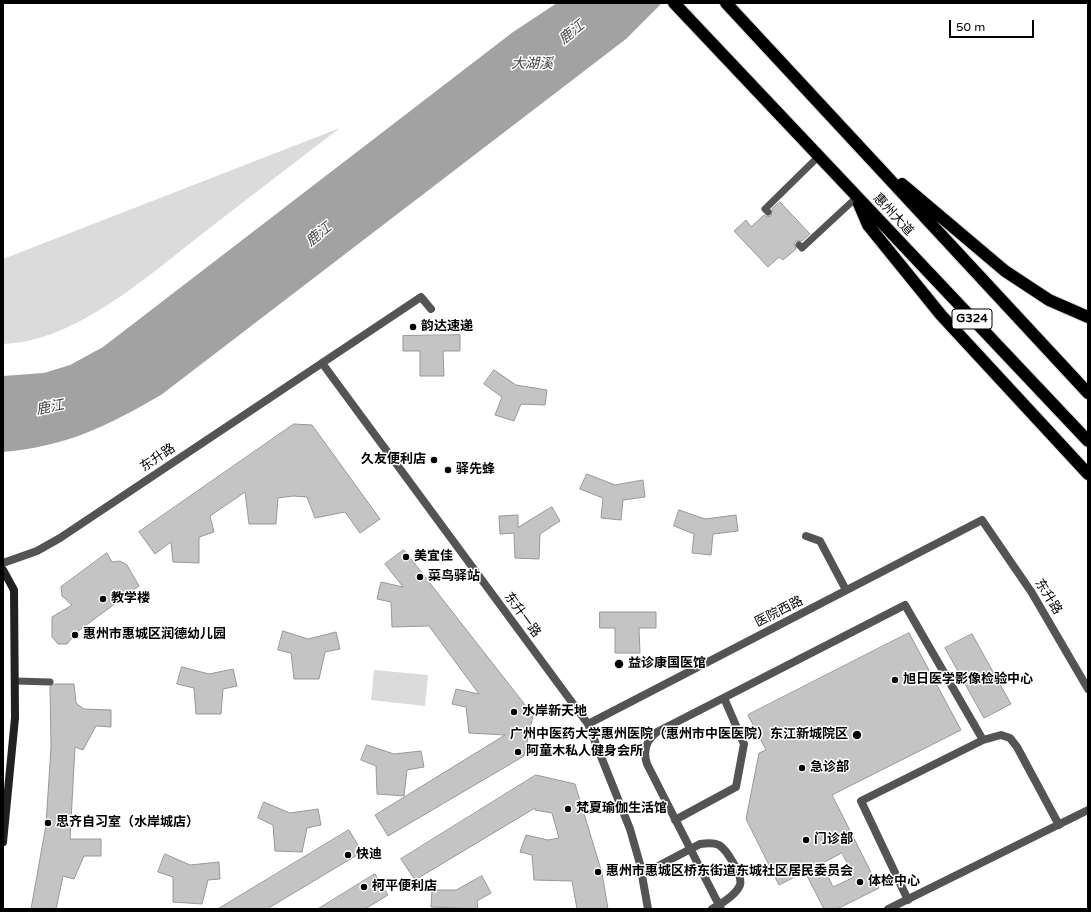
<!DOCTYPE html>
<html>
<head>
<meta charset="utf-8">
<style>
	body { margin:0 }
	#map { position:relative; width:1091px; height:912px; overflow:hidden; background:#fff; font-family:"Varela Round",sans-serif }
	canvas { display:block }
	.frame { position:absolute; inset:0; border:4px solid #000; pointer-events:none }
	.scale { position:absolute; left:949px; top:20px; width:85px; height:18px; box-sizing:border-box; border:2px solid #000; border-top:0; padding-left:5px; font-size:12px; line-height:14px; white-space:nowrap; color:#000; -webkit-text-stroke:3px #fff; paint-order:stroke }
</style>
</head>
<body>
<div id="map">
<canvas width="1091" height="912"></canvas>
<div class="frame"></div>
<div class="scale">50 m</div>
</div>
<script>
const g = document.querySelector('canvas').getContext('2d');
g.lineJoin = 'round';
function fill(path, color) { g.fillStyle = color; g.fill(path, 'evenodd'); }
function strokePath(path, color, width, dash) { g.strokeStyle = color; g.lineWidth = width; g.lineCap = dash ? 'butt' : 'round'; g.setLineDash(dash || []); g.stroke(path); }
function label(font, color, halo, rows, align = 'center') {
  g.font = font + ' "Varela Round","Noto Sans SC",sans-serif'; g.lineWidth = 3; g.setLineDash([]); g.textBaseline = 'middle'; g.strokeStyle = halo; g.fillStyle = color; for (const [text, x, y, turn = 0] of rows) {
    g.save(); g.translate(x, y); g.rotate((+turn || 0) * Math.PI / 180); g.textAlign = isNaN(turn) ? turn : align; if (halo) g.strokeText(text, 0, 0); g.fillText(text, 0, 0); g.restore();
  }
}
fill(new Path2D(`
	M340 128C295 162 250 197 206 231 150 274 76 342 3 344V259Z
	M374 670 428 675 425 706 371 700Z`), '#dbdbdb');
fill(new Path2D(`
	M557 3H662L626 39 161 395C105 427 68 446 3 452V376L44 373 70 365 103 347 513 32Z`), '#a2a2a2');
const building = new Path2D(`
	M780 202 810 234 802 241H796L794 244 796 249 783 260 779 257 768 267 734 231 746 220 751 227 764 215 767 217 771 216 772 209Z
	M460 335V351H443L444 376H420V351H403V336Z
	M494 370 516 385 547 390 545 405 521 404 514 421 495 415 502 397 484 384Z
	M294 424 312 425 380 519 360 533 345 512 315 518 307 497 293 496 278 498 276 524H249L245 492 210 516 214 532 199 537V563L173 562 171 542 155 554 139 532Z
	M587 474 615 485 643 480 645 497 623 500 621 520 601 518 603 498 580 489Z
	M552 507 560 521 540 534 539 559 515 558 514 533 500 534 499 516 518 515V527Z
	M679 510 705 519 736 515 738 531 713 534 711 555 692 553 694 534 674 526Z
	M404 550 533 715 524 756 388 836 375 815 505 735 469 733 466 707 452 704 456 689 479 694 429 626 392 627 391 602 377 599 381 582 403 587 385 564Z
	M107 553 112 562 120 561 127 565 139 586 78 631 67 644H58L52 637V617L72 605 62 596 61 587Z
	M600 612H656V628H639L640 653H615V628H600Z
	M283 631 308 639 336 632 340 649 325 652 319 679H294L291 653 278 650Z
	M909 633 961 730 832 795 879 888 837 909H824L805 872 779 885 746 819 759 753 766 750 748 715ZM842 853 854 877 833 887 822 864Z
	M972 634 1011 704 984 718 945 648Z
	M182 667 209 674 233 669 237 686 223 689 221 714H196L194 688 177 684Z
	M54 684H74L76 703 84 709 111 710V727L96 726 83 750 75 747 70 839H101V856H84L74 879 63 876 56 909H31L46 825 51 747 50 687Z
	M367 745 394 754 421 751 424 767 407 770 404 796 377 794 376 766 361 760Z
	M536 775 575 784 602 873 608 909H577L572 881 534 880 532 855 520 852 526 835 548 840 559 838 552 813 535 810V808L415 880 401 859Z
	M264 802 290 813 318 809 321 825 307 828 302 852 275 851 273 825 258 818Z
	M349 830 362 852 267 909H218Z
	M165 854 190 865 219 862 220 879 208 880 202 904 173 902V877L158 872Z
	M375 874 388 895 365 909H318Z
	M482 876 491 893 477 901 478 909 431 907 432 890H456Z`);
fill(building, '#c4c4c4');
strokePath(building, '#989898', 1);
const highway = new Path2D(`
	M674 3 1088 441
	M726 3 1088 393
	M902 184 1005 271 1049 300 1088 317
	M859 204 868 225 941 315 1088 474`);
strokePath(highway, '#dbdbdb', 14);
strokePath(new Path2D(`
	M768 212 765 209 819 156
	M799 245 802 248 857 197
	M15 681 50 682`), '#545454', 7);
strokePath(new Path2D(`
	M322 363 588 724 630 829 640 864 648 909
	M806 536 820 541 846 590
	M3 563 37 551 60 538 421 297 431 309
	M588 724 982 520 1032 593 1088 689
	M675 820 736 787 744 744 724 698
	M643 874 700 844C706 843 713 842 719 845 727 850 743 876 740 885 736 895 721 904 712 909
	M908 900 861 801 983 740 1001 735 1010 738 1017 747 1059 825
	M721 909 647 764C643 752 646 740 657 732L905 605 983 740
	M888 909 1088 810`), '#545454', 8);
strokePath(new Path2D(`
	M3 570 14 590 15 718 3 842`), '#212121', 8);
strokePath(highway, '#000', 12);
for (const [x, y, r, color] of [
	[413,327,4,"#000"],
	[434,460,4,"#000"],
	[448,470,4,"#000"],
	[406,557,4,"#000"],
	[420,577,4,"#000"],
	[103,599,4,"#000"],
	[75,635,4,"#000"],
	[619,664,5,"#000"],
	[895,680,4,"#000"],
	[514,712,4,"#000"],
	[857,735,5,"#000"],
	[518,752,4,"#000"],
	[802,768,4,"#000"],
	[568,809,4,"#000"],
	[48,823,4,"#000"],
	[806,840,4,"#000"],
	[348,855,4,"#000"],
	[598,872,4,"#000"],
	[860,882,4,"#000"],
	[364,887,4,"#000"]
]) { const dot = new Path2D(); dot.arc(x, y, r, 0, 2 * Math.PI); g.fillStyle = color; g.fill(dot); strokePath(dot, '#fff', 1.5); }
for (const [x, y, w] of [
	[972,319,40]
]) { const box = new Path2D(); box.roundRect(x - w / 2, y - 10, w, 20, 3); g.fillStyle = '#fff'; g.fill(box); strokePath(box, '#000', 1); }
label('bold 12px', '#000', null, [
	["G324",972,319]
]);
label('13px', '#000', '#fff', [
	["惠州大道",893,215,47],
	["东升路",158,458,-34],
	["东升路",1048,597,58],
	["医院西路",779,612,-27],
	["东升一路",522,615,54]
]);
label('bold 13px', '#000', '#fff', [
	["韵达速递",421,327],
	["久友便利店",426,460,"right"],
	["驿先蜂",456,470],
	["美宜佳",414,557],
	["菜鸟驿站",428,577],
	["教学楼",111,599],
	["惠州市惠城区润德幼儿园",83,635],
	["益诊康国医馆",628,664],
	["旭日医学影像检验中心",903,680],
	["水岸新天地",522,712],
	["广州中医药大学惠州医院（惠州市中医医院）东江新城院区",848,735,"right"],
	["阿童木私人健身会所",526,752],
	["急诊部",810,768],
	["梵夏瑜伽生活馆",576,809],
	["思齐自习室（水岸城店）",56,823],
	["门诊部",814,840],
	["快迪",356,855],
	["惠州市惠城区桥东街道东城社区居民委员会",606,872],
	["体检中心",868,882],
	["柯平便利店",372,887]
], 'left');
label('italic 14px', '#434343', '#fff', [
	["鹿江",572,33,-39],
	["大湖溪",532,64],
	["鹿江",319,235,-39],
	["鹿江",50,408,-11]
]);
</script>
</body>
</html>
